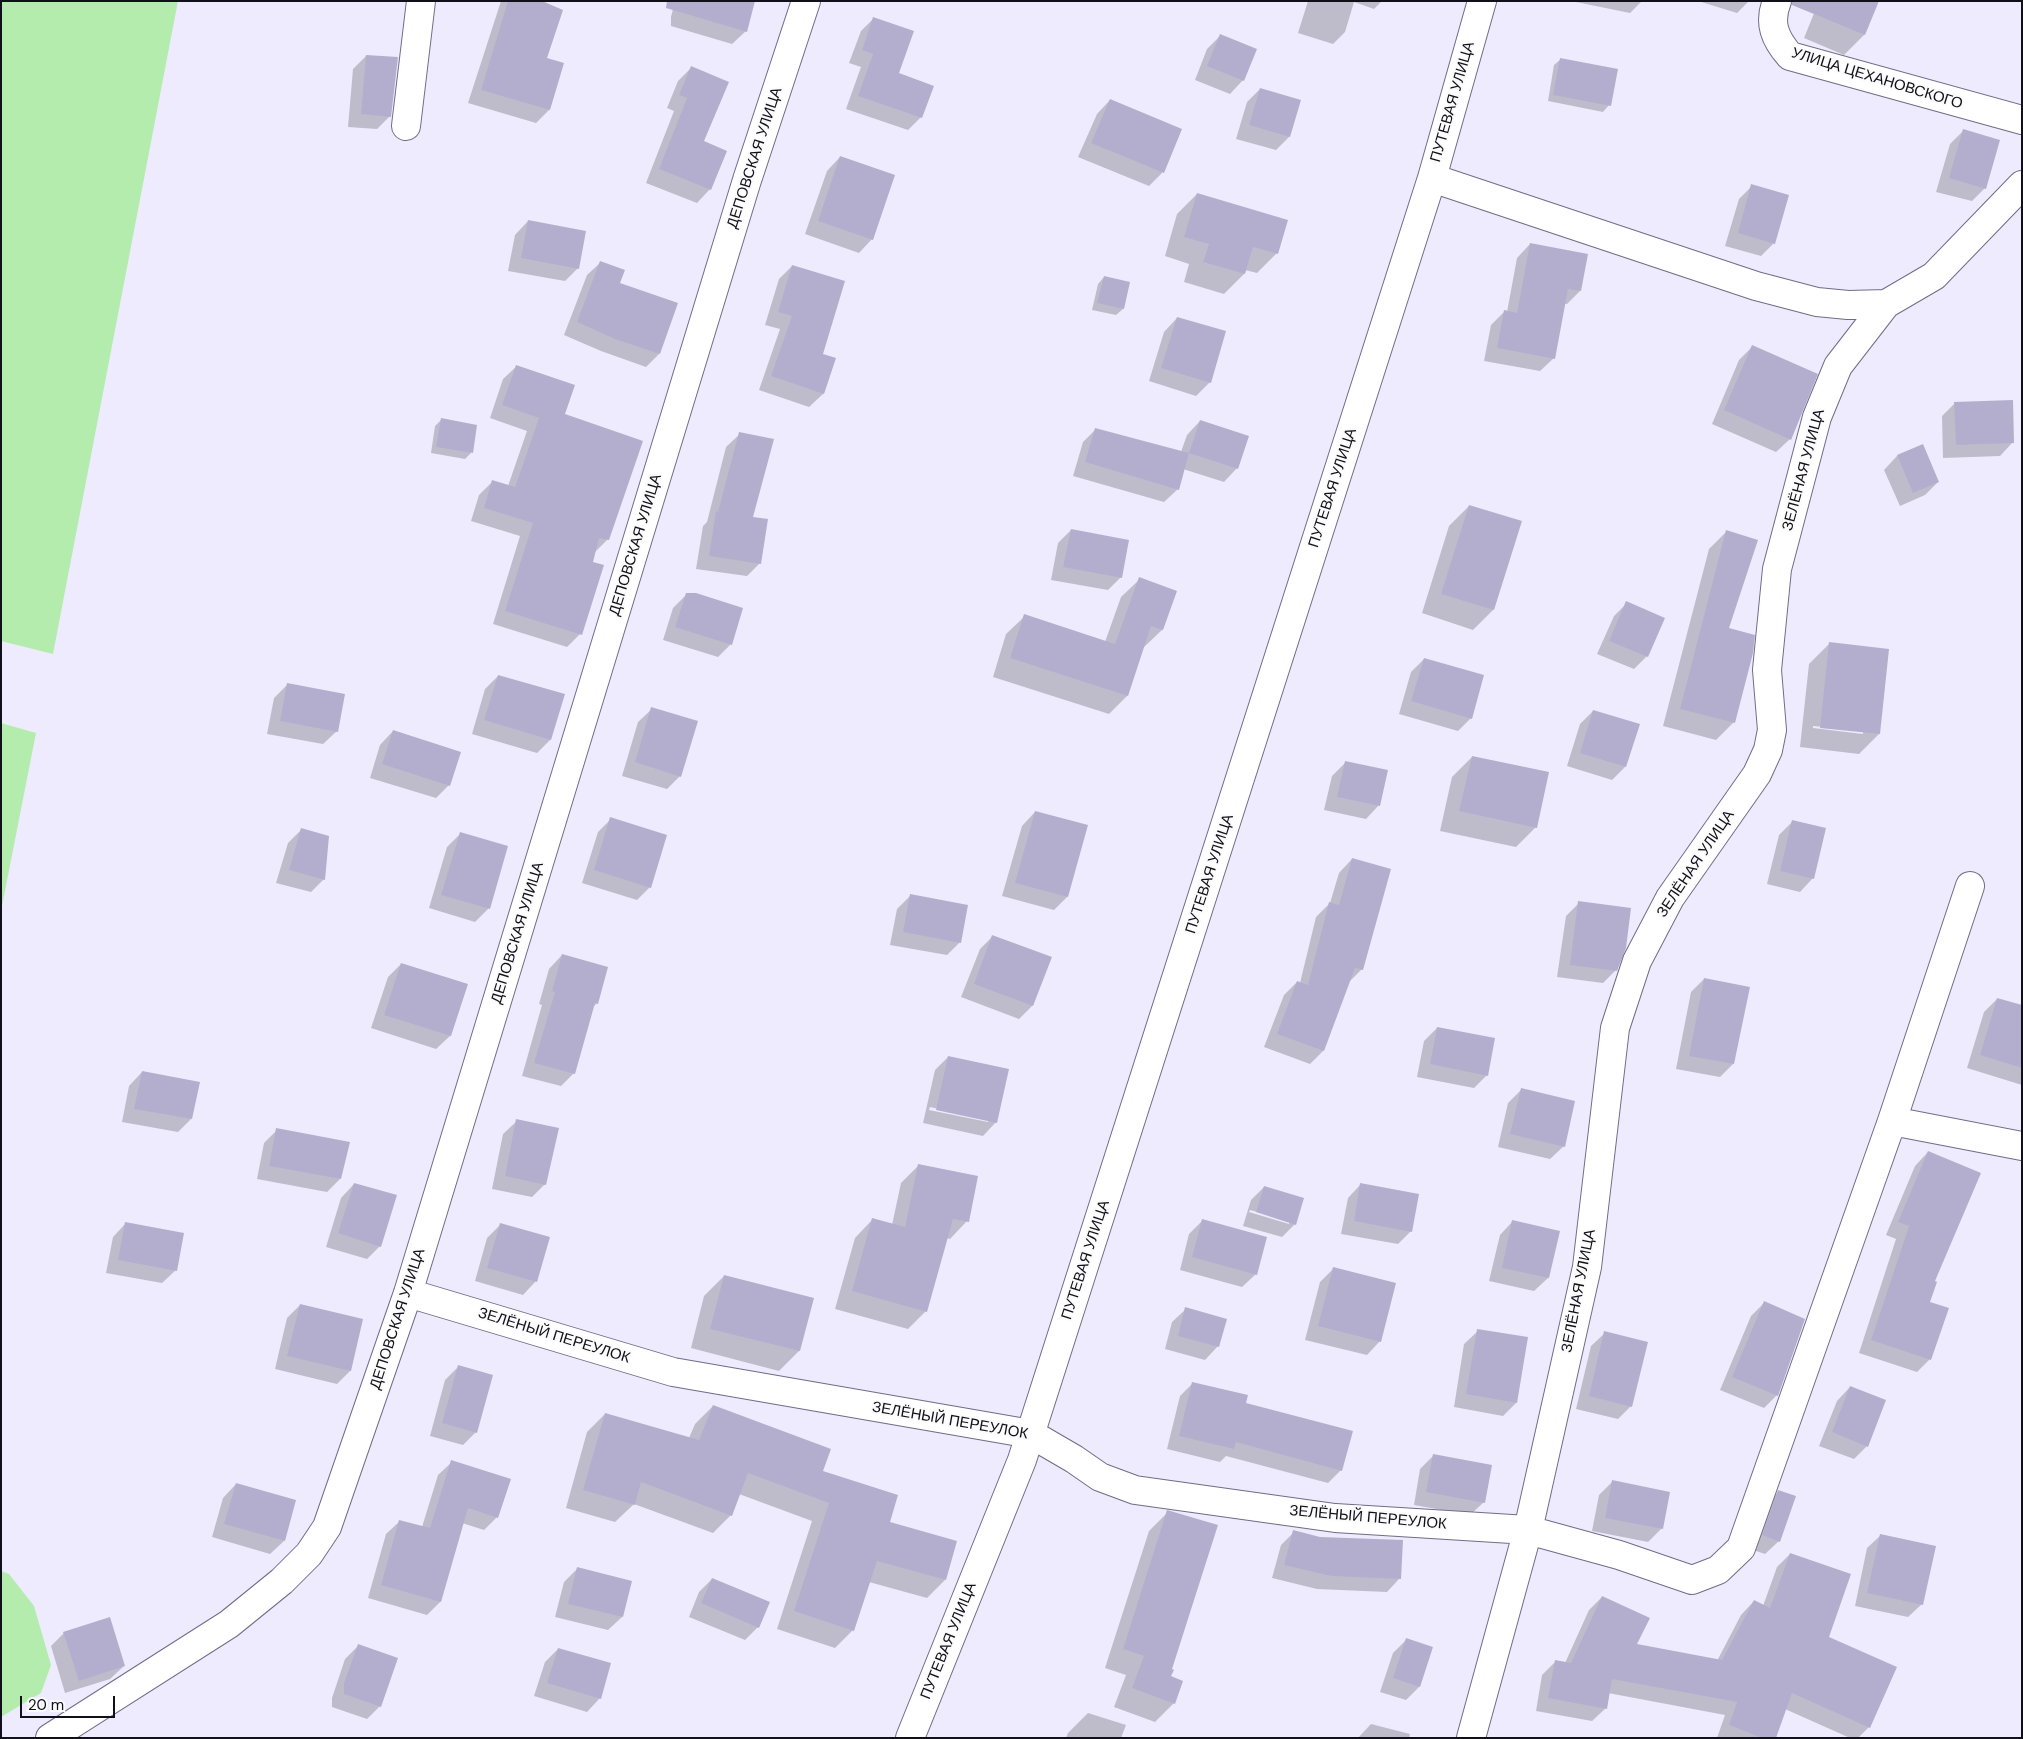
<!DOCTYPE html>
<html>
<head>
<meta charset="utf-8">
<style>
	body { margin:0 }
	#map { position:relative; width:2023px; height:1739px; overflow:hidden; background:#eeebfe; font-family:"DM Sans",sans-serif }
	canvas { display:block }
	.frame { position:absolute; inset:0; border:2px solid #110f19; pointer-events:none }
	.scale { position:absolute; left:20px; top:1696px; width:95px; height:22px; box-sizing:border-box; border:2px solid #110f19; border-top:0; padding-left:6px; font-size:15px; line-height:18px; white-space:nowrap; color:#110f19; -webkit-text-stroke:4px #fbfbfb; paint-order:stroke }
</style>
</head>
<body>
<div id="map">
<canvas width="2023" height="1739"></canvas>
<div class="frame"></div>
<div class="scale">20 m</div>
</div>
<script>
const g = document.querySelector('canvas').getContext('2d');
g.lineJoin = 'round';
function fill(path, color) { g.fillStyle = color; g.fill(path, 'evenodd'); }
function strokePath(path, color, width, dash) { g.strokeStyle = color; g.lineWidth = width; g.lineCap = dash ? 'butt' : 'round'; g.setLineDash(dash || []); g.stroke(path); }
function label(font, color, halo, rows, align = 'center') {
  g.font = font + ' "DM Sans",sans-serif'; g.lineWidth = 4; g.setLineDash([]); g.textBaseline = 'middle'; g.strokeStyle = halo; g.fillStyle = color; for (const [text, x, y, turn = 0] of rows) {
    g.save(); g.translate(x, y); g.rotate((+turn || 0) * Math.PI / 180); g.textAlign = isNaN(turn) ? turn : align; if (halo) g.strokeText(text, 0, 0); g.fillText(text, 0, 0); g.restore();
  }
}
fill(new Path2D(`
	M1 1H178L53 654 1 641Z
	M1 723 36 733 1 911Z
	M1 1571 9 1574 34 1606 51 1665 41 1693 1 1717Z`), '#b4ecae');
fill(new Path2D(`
	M501 1H539L549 110 536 123 468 103Z
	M675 1 746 31 732 44 671 26V17Z
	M1308 1H1382L1374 9 1354 2 1345 32 1333 44 1298 33Z
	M1571 1H1642L1630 13Z
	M1698 1H1749L1737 13Z
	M1819 1H1877L1864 35 1844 55 1804 38Z
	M874 18 897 74 921 117 908 130 846 109 861 67 849 63 861 31Z
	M1220 36 1243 80 1230 94 1195 80 1207 49Z
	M366 56 390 116 377 129 348 127 353 69Z
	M1561 59 1609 105 1603 112 1548 101 1554 65Z
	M692 67 710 189 697 203 646 183 674 111 667 108 678 81Z
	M1260 89 1289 137 1276 150 1236 139 1247 102Z
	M1110 100 1180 129 1162 173 1149 186 1078 157 1097 114Z
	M1963 131 1985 188 1972 201 1936 192 1950 144Z
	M840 157 872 239 859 253 805 234 827 171Z
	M1752 186 1774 243 1761 256 1725 246 1739 199Z
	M1197 194 1277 253 1257 273 1245 270 1244 274 1224 294 1184 282 1189 264 1165 256 1177 214Z
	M528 221 578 268 565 281 508 271 515 235Z
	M1530 244 1580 291 1567 304H1564L1554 358 1540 371 1484 361 1491 325 1504 312H1507L1517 258Z
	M601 262 618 284 659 354 646 367 601 351 564 335 587 275Z
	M792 266 822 355 835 359 823 394 809 407 759 390 780 329 765 325 779 279Z
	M1104 277 1123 309 1116 315 1092 310 1098 284Z
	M1177 318 1210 382 1196 396 1149 381 1164 332Z
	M1752 347 1790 439 1776 452 1712 424 1739 360Z
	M517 366 564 414 608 539 594 553 580 634 567 647 493 624 520 536 471 521 479 495 493 481 508 486 527 431 490 418 503 379Z
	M1955 403 2013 442 2000 456 1943 458 1942 416Z
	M441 420 471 453 465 459 431 453 435 426Z
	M1200 421 1237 468 1224 482 1183 469 1178 489 1164 502 1073 476 1083 442 1096 429 1181 452 1187 435Z
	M740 434 751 518 760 563 747 576 696 569 703 526 707 522 726 447Z
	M1922 445 1938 482 1925 495 1900 506 1884 470 1897 456Z
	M1469 506 1493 610 1473 630 1422 613 1449 526Z
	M1071 530 1121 577 1108 590 1051 580 1058 543Z
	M1726 532 1728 629 1734 722 1716 740 1663 726 1709 549Z
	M1140 579 1176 592 1162 630 1143 648 1127 696 1109 714 993 677 1006 634 1025 616 1105 642 1121 597Z
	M686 595 731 644 718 657 663 640 673 608Z
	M1627 603 1647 656 1634 669 1597 654 1614 616Z
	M1829 644 1879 734 1859 754 1800 747 1809 664ZM1813 726 1863 731V734L1813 728Z
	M1424 659 1471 718 1458 731 1399 714 1411 672Z
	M498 676 563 695 550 740 537 753 472 734 485 689Z
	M287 685 337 731 323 744 267 734 274 698Z
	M652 709 680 776 667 789 622 776 638 722Z
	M1593 711 1625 767 1612 780 1567 766 1580 724Z
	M393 731 449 785 436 798 370 778 380 745Z
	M1472 757 1536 827 1516 847 1440 831 1452 777Z
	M1345 763 1379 805 1366 819 1324 810 1332 776Z
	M1035 812 1067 897 1054 910 1002 896 1022 826Z
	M611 819 650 887 637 900 582 883 598 832Z
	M1792 822 1813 878 1800 892 1767 884 1779 835Z
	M301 830 324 879 311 892 276 883 288 843Z
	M461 833 507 847 488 909 475 922 429 908 447 847Z
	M1352 859 1362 969 1349 982 1323 1051 1310 1064 1264 1047 1284 995 1297 982 1300 983 1316 917 1330 903 1339 873Z
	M910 896 960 942 947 955 890 945 897 909Z
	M1579 903 1616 970 1603 983 1557 977 1566 916Z
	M993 936 1050 958 1032 1006 1019 1019 961 997 980 949Z
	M562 955 597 1003 593 1007 574 1073 561 1086 522 1076 542 1005 539 1004 549 969Z
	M401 964 466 985 450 1036 436 1049 371 1028 388 977Z
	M1704 979 1733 1064 1720 1077 1676 1069 1691 992Z
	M1997 999 2022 1006V1085L1967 1068 1984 1012Z
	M1437 1028 1487 1075 1474 1088 1417 1077 1424 1041Z
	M948 1057 996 1122 983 1136 923 1123 935 1070ZM930 1107 988 1120V1122L929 1110Z
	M142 1072 191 1119 178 1132 122 1122 129 1086Z
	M1521 1090 1564 1146 1550 1159 1498 1147 1508 1103Z
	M517 1121 545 1184 532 1197 492 1189 503 1134Z
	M277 1130 340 1179 327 1192 257 1179 264 1143Z
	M1928 1152 1933 1282 1929 1303 1930 1359 1917 1372 1859 1353 1896 1239 1886 1235 1915 1166Z
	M919 1165 967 1221 950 1239 946 1238 926 1311 908 1329 835 1309 855 1238 872 1220 892 1225 901 1183Z
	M354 1184 380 1246 367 1259 326 1247 341 1198Z
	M1361 1184 1411 1231 1398 1244 1341 1234 1348 1198Z
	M1264 1187 1295 1224 1282 1237 1243 1226 1251 1200ZM1250 1210 1289 1221V1224L1249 1212Z
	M1203 1220 1256 1274 1242 1287 1180 1270 1189 1234Z
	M1513 1221 1558 1232 1548 1278 1534 1291 1489 1281 1500 1235Z
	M126 1223 176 1270 162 1283 106 1273 113 1237Z
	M500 1225 536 1281 523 1295 475 1281 487 1238Z
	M1333 1269 1380 1341 1367 1355 1305 1340 1320 1282Z
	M724 1276 812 1299 799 1351 779 1371 691 1348 704 1296Z
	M1764 1303 1777 1395 1764 1408 1720 1390 1751 1316Z
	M300 1305 362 1320 350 1371 337 1384 275 1369 287 1318Z
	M1186 1309 1218 1346 1205 1360 1165 1349 1172 1322Z
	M1478 1331 1516 1403 1503 1416 1454 1407 1464 1344Z
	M1605 1333 1631 1406 1618 1419 1576 1409 1591 1346Z
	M458 1367 476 1432 463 1445 430 1436 445 1380Z
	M1193 1383 1341 1470 1328 1483 1226 1456 1220 1462 1167 1449 1180 1396Z
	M1850 1387 1867 1446 1854 1459 1819 1446 1837 1401Z
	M713 1406 822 1472 888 1523 945 1580 927 1598 869 1582 853 1630 835 1648 777 1629 812 1521 739 1494 731 1515 713 1533 634 1504 615 1522 566 1508 587 1432 605 1414 689 1438 695 1424Z
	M1434 1455 1484 1502 1470 1515 1414 1505 1420 1469Z
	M452 1462 497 1517 484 1530 462 1523 440 1602 427 1615 368 1598 386 1534 400 1521 422 1527 438 1475Z
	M1612 1482 1662 1528 1648 1542 1592 1531 1599 1495Z
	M236 1484 284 1541 270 1554 212 1537 223 1498Z
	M1778 1492 1779 1541 1765 1554 1750 1549 1765 1505Z
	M1168 1512 1170 1677 1174 1703 1155 1722 1114 1707 1126 1675 1105 1668 1149 1531Z
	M1294 1532 1400 1578 1387 1592 1317 1589 1272 1578 1281 1545Z
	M1881 1535 1922 1604 1908 1617 1855 1606 1867 1548Z
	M1790 1554 1869 1727 1858 1738H1850L1785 1709 1774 1738H1717L1725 1715 1608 1693 1606 1708 1592 1721 1536 1711 1542 1675 1556 1661 1565 1663 1589 1610 1602 1597 1635 1645 1717 1661 1741 1615 1754 1601 1763 1606 1777 1567Z
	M577 1569 622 1617 608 1630 555 1617 564 1582Z
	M712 1579 758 1627 745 1640 689 1617 699 1592Z
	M64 1633 124 1666 110 1679 65 1693 51 1646Z
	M1406 1640 1419 1687 1406 1700 1380 1692 1393 1653Z
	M358 1646 380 1706 367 1719 332 1707V1698L345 1659Z
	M558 1649 600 1698 587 1712 534 1696 545 1662Z
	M1088 1713 1126 1725 1121 1738H1066L1068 1733Z
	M1371 1724 1410 1734 1409 1738H1358Z`), '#0003');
fill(new Path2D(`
	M508 1H542L563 10 547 58 564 63 550 110 481 90Z
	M667 1H755L747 32 666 8Z
	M1792 1H1879L1865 35 1792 5Z
	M873 17 914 31 899 73 934 86 922 118 858 96 873 54 862 50Z
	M1220 34 1257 49 1244 81 1207 66Z
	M366 55 398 57 391 117 361 114Z
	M1560 58 1618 69 1611 106 1553 95Z
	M691 66 729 82 704 141 727 151 711 190 659 169 687 98 679 95Z
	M1260 88 1301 100 1290 137 1249 125Z
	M1110 99 1182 129 1164 173 1091 143Z
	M1963 129 2000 140 1986 189 1949 178Z
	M840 156 895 175 873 240 818 221Z
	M1751 184 1789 195 1775 244 1738 233Z
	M1197 193 1288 220 1278 254 1253 247 1245 274 1203 262 1209 244 1184 237Z
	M528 220 586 231 579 269 521 258Z
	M1530 243 1588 254 1581 291 1568 289 1555 359 1497 348 1504 310 1517 313Z
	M600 261 625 270 620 283 678 303 660 354 615 339 577 322Z
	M792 265 845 281 823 354 836 358 824 394 771 376 792 316 778 312Z
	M1104 276 1130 282 1124 309 1097 303Z
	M1177 317 1226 331 1211 383 1161 368Z
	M1752 345 1818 374 1791 440 1724 410Z
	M516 365 575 385 565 414 643 441 609 540 599 538 593 562 604 565 582 635 505 611 533 523 484 508 492 480 515 487 539 418 502 405Z
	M2013 400 2014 443 1956 445 1954 402Z
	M441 418 477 425 473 453 436 447Z
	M1200 420 1249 436 1238 469 1189 453Z
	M1095 428 1189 453 1179 490 1085 462Z
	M739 432 774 439 753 517 768 519 761 564 709 556 716 511 718 512Z
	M1923 444 1939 482 1913 493 1897 455Z
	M1469 505 1522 521 1494 610 1441 594Z
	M1071 529 1129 540 1122 578 1063 567Z
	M1726 530 1758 540 1729 628 1755 635 1753 653 1735 723 1680 709Z
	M1139 577 1177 591 1163 630 1151 626 1128 696 1010 658 1024 614 1115 644Z
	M686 593H696L743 608 732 645 675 627Z
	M1626 601 1665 618 1648 657 1609 641Z
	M1829 642 1889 649 1880 734 1820 728Z
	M1424 658 1484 675 1472 719 1411 701Z
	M498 675 565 694 551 740 484 720Z
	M287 683 345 694 338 732 280 721Z
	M651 707 698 721 681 777 635 762Z
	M1593 710 1640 724 1626 767 1580 753Z
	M393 730 461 752 450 786 382 764Z
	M1472 756 1549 772 1537 828 1459 811Z
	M1345 761 1388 770 1380 806 1337 797Z
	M1035 811 1088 825 1068 897 1015 883Z
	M610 817 667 835 651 888 594 870Z
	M1792 820 1826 828 1814 879 1780 871Z
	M301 828 329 836 325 880 289 870Z
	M460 832 508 846 490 909 441 895Z
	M1352 858 1391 869 1363 970 1355 968 1324 1051 1277 1034 1297 981 1308 985 1329 902 1339 905Z
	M910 894 968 905 961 943 903 932Z
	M1578 901 1631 908 1626 948 1617 971 1570 965Z
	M992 935 1052 957 1033 1006 974 984Z
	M562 954 608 967 598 1004 595 1003 575 1074 534 1063 555 992 552 991Z
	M401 963 468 984 451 1036 384 1015Z
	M1704 978 1750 987 1734 1064 1689 1056Z
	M1997 998 2022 1005V1068L1980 1055Z
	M1437 1027 1495 1038 1488 1076 1430 1064Z
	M948 1056 1009 1069 997 1123 936 1110Z
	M142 1071 200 1082 192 1119 134 1109Z
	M1521 1088 1575 1101 1565 1147 1510 1134Z
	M516 1119 559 1128 546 1185 505 1176Z
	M276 1128 350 1142 341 1179 269 1166Z
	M1928 1151 1981 1173 1935 1281 1937 1282 1930 1302 1949 1308 1931 1360 1871 1340 1909 1226 1898 1222Z
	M918 1164 978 1176 969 1222 953 1219 927 1312 852 1291 872 1218 905 1227Z
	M354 1183 397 1195 381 1247 338 1233Z
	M1360 1183 1419 1194 1412 1232 1354 1221Z
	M1264 1186 1304 1198 1296 1225 1256 1212Z
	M1202 1219 1267 1237 1257 1275 1192 1257Z
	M1512 1220 1560 1231 1549 1278 1502 1268Z
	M125 1222 184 1233 177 1271 118 1260Z
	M500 1223 550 1237 537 1282 487 1268Z
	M1333 1267 1396 1283 1381 1342 1318 1326Z
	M724 1275 814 1298 800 1351 710 1329Z
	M1764 1301 1805 1319 1778 1396 1732 1377Z
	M300 1304 363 1319 351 1371 287 1356Z
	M1185 1307 1227 1319 1219 1347 1178 1336Z
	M1477 1329 1528 1337 1517 1403 1466 1394Z
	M1604 1331 1648 1342 1632 1407 1589 1396Z
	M458 1365 493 1375 477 1433 442 1423Z
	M1192 1382 1248 1395 1246 1403 1353 1431 1342 1471 1236 1442 1234 1449 1179 1436Z
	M1850 1386 1886 1400 1868 1447 1832 1432Z
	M713 1405 831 1449 823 1471 898 1495 890 1522 957 1541 946 1580 877 1561 854 1631 794 1611 829 1503 748 1473 732 1516 641 1482 635 1505 583 1490 605 1413 699 1440Z
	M1433 1454 1492 1465 1485 1503 1426 1492Z
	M451 1460 511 1479 498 1518 468 1508 441 1602 381 1585 399 1520 430 1528Z
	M1612 1480 1670 1492 1663 1529 1605 1518Z
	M236 1483 296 1500 285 1541 224 1524Z
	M1778 1490 1796 1496 1780 1542 1762 1535Z
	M1167 1510 1218 1525 1172 1669 1174 1670 1171 1676 1183 1681 1175 1704 1132 1688 1144 1656 1123 1649Z
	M1293 1530 1320 1537 1403 1540 1401 1579 1331 1576 1284 1565Z
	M1880 1534 1936 1546 1923 1605 1867 1593Z
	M1790 1553 1851 1574 1829 1637 1897 1667 1870 1728 1792 1693 1776 1738H1762L1729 1725 1737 1702 1612 1679 1607 1709 1548 1698 1555 1660 1571 1663 1602 1596 1650 1618 1637 1644 1722 1660 1754 1600 1770 1608Z
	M577 1567 632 1581 623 1617 568 1604Z
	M712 1578 770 1602 759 1628 701 1603Z
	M110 1617 125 1666 79 1681 63 1632Z
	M1406 1638 1433 1647 1420 1687 1393 1678Z
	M358 1644 398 1658 381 1707 344 1694V1683Z
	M558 1648 611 1663 601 1699 547 1683Z`), '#b3aecd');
const minor = new Path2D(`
	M1777 1C1768 23 1775 39 1790 56L2022 120
	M406 126 421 1
	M1432 178 1756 286 1817 302 1848 305 1886 304
	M1892 1121 2022 1146
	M408 1293 673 1372 1031 1434 1074 1459 1100 1477 1135 1490 1335 1518 1528 1530 1619 1555 1692 1580 1718 1570 1741 1548 1892 1121 1970 886
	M50 1738 229 1624 282 1581 309 1554 327 1527 408 1293 747 180 806 1
	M910 1738 1022 1460 1432 178 1482 1
	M1471 1738 1528 1530 1587 1267 1615 1028 1637 961 1670 898 1757 774 1768 750 1772 730 1767 670 1777 569 1817 417 1838 366 1886 304 1934 276 2022 185`);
strokePath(minor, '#706c88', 30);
strokePath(minor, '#fff', 28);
label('15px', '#110f19', '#fbfbfb', [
	["УЛИЦА ЦЕХАНОВСКОГО",1877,79,17],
	["ПУТЕВАЯ УЛИЦА",1453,102,-74],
	["ДЕПОВСКАЯ УЛИЦА",755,158,-72],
	["ЗЕЛЁНАЯ УЛИЦА",1804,470,-75],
	["ПУТЕВАЯ УЛИЦА",1333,488,-72],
	["ДЕПОВСКАЯ УЛИЦА",636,545,-73],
	["ЗЕЛЁНАЯ УЛИЦА",1696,864,-56],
	["ПУТЕВАЯ УЛИЦА",1210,874,-72],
	["ДЕПОВСКАЯ УЛИЦА",518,933,-73],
	["ПУТЕВАЯ УЛИЦА",1086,1260,-72],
	["ЗЕЛЁНАЯ УЛИЦА",1579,1291,-79],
	["ДЕПОВСКАЯ УЛИЦА",398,1319,-72],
	["ЗЕЛЁНЫЙ ПЕРЕУЛОК",554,1336,17],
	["ЗЕЛЁНЫЙ ПЕРЕУЛОК",950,1421,10],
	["ЗЕЛЁНЫЙ ПЕРЕУЛОК",1368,1518,5],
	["ПУТЕВАЯ УЛИЦА",949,1641,-68]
]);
</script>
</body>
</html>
